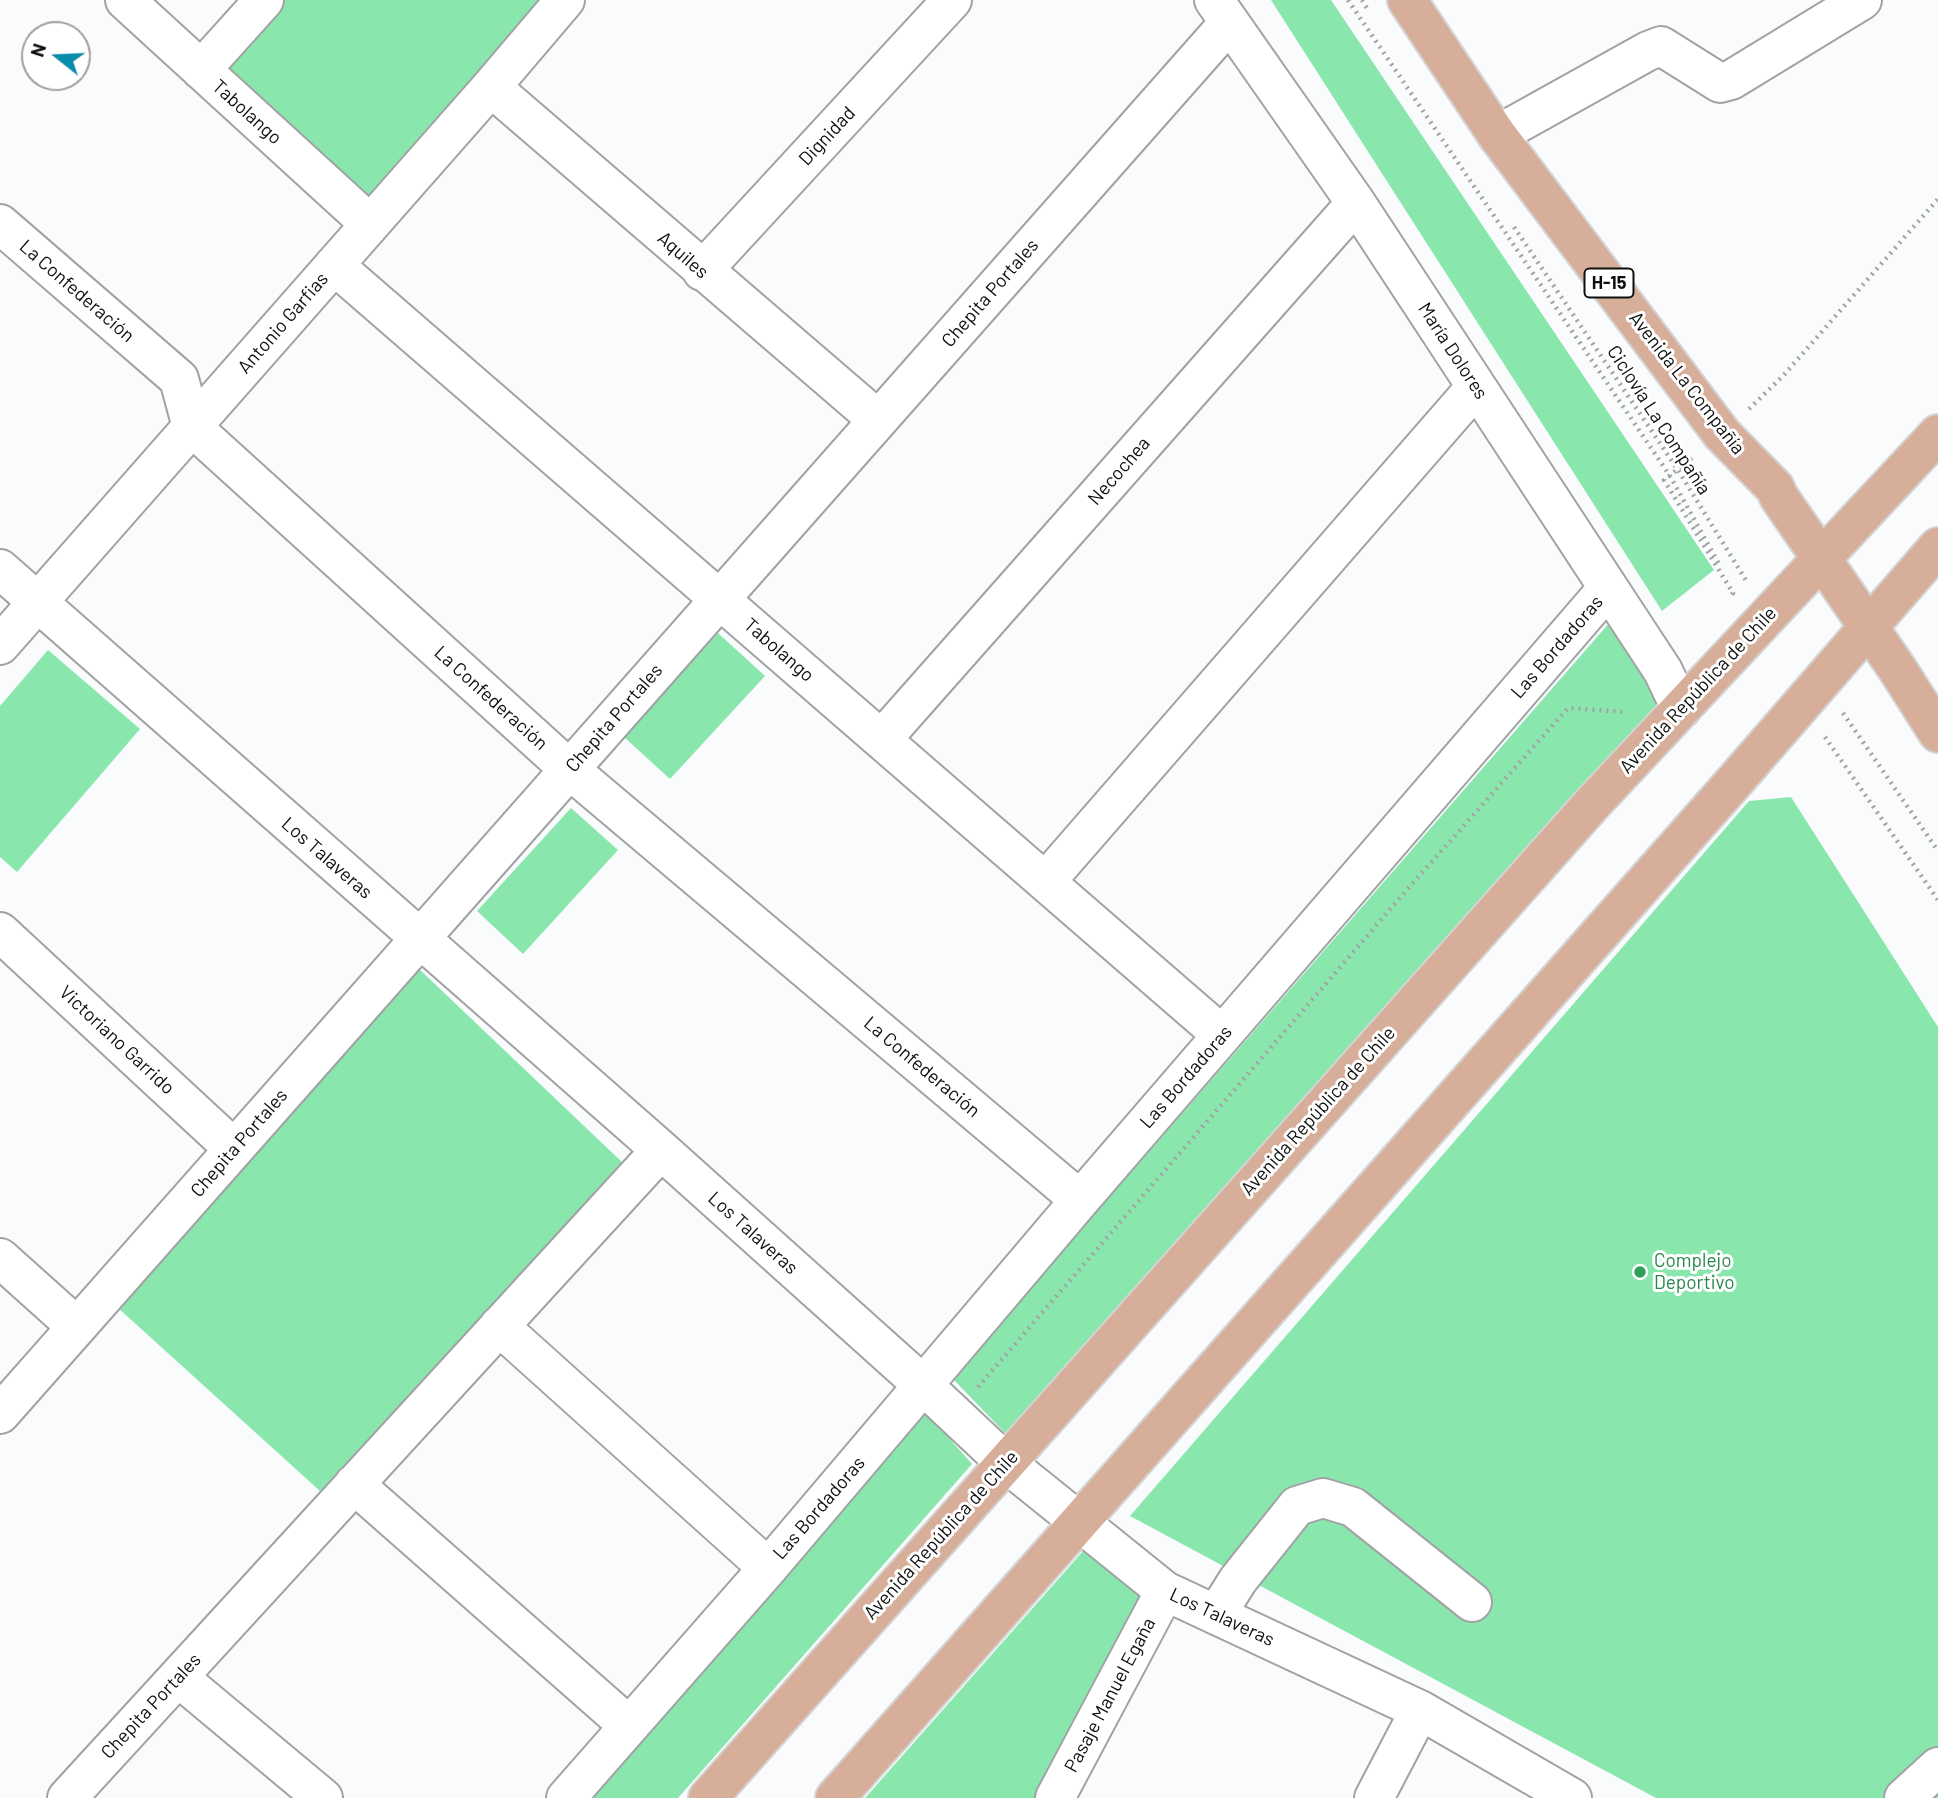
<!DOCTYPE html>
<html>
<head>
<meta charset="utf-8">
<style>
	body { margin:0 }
	#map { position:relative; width:1938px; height:1798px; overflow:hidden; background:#f9fbfd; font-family:Barlow,sans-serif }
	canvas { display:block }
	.north { position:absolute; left:21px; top:21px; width:70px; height:70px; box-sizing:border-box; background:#fff; border:2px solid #9f9f9f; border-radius:50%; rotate:288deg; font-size:19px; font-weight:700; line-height:28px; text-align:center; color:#0e0f0f }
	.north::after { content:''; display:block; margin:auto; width:24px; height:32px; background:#0a8cac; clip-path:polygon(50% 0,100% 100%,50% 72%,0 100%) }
</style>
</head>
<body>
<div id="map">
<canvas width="1938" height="1798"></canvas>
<div class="north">N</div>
</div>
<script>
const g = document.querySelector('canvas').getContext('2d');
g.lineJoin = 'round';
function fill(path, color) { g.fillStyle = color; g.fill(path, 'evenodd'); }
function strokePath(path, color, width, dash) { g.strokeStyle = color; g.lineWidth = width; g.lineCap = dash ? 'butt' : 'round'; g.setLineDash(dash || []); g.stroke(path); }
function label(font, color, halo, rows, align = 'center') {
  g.font = font + ' Barlow,sans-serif'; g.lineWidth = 6; g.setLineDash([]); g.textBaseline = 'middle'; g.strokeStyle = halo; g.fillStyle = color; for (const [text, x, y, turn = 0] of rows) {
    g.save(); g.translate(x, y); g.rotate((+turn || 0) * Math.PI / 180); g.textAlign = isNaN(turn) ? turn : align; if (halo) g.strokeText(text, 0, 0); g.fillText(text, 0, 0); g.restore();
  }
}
fill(new Path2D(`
	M264 0H567L370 224 201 70Z
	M1271 0H1331L1714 570 1662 611Z
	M1610 622 1659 703 1007 1435 952 1378Z
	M718 633 765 676 670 779 624 737Z
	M48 650 140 729 17 872 0 857V706Z
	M1791 797 1938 1027V1798H1656L1130 1516 1749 801Z
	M571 808 618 850 523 954 477 911Z
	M417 967 623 1163 320 1491 117 1307Z
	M926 1412 972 1464 678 1798H591Z
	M1084 1550 1146 1598 1042 1798H865Z`), '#89e7ae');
const minor = new Path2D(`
	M125 0 370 224
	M1214 0 1356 203 1663 671 1681 709
	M201 70 264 0
	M491 87 878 420
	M1497 135 1648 51 1661 46 1720 83 1731 80 1862 0
	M0 224 179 379 192 427 569 769 1080 1200
	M334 265 1222 1035
	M702 271 952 0
	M0 569 661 1150 924 1386 1005 1462 1165 1591 1420 1710 1572 1798
	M0 645 491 87 565 0
	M882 739 1356 203
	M1046 881 1476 387
	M0 932 234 1149
	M0 1258 77 1327
	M499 1326 768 1568
	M0 1414 1229 23
	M354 1484 629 1726
	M1216 1615 1238 1580 1297 1506 1323 1498 1353 1507 1472 1602
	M178 1677 323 1798
	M67 1798 661 1150
	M566 1798 768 1568 1080 1200 1608 588
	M1055 1798 1165 1591
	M1374 1798 1420 1710
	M1904 1798 1938 1767`);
const major = new Path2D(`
	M1407 0 1497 135 1722 434 1775 488 1779 497 1898 670 1938 733
	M708 1798 1591 805 1938 434
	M835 1798 1734 782 1938 547`);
strokePath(minor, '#a1a2a4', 42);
strokePath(major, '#d4d4d4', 42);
strokePath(new Path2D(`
	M1348 0 1670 476 1719 564
	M1362 0 1368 10
	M1514 227 1678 470 1747 582
	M1749 409 1783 376 1938 199
	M1692 458 1664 480 1733 593 1730 597
	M1843 713 1938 851
	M1825 737 1938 900
	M978 1387 1405 892 1568 708 1626 712`), '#a1a3a4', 4.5, [2, 5]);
strokePath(minor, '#fff', 38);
strokePath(major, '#d6ae99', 38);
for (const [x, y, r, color] of [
	[1640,1272,7,"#2e9e5b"]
]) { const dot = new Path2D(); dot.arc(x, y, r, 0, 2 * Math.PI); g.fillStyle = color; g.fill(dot); strokePath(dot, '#fff', 2.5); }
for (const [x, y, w] of [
	[1609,283,49]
]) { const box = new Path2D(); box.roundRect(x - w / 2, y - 14.5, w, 29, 5); g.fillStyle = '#fff'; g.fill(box); strokePath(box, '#0e0f0f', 2); }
label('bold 18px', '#0e0f0f', null, [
	["H-15",1609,283]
]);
label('19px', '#0e0f0f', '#fff', [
	["Tabolango",247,112,42],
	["Dignidad",827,136,-47],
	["Aquiles",683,255,41],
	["La Confederación",77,291,41],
	["Chepita Portales",990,293,-49],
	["Antonio Garfias",283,323,-49],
	["María Dolores",1453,351,57],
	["Avenida La Compañía",1687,383,52],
	["Ciclovía La Compañía",1659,420,57],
	["Necochea",1119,471,-49],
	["Las Bordadoras",1557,647,-49],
	["Tabolango",779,650,41],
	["Avenida República de Chile",1698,690,-47],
	["La Confederación",491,698,42],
	["Chepita Portales",614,718,-49],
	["Los Talaveras",327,858,41],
	["Victoriano Garrido",117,1040,43],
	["La Confederación",922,1067,40],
	["Las Bordadoras",1186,1077,-49],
	["Avenida República de Chile",1318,1111,-48],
	["Chepita Portales",239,1143,-49],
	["Los Talaveras",753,1233,42],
	["Las Bordadoras",819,1508,-49],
	["Avenida República de Chile",941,1535,-48],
	["Los Talaveras",1222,1617,25],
	["Pasaje Manuel Egaña",1110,1695,-62],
	["Chepita Portales",151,1706,-47]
]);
label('19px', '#27864d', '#fff', [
	["Complejo",1654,1261],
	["Deportivo",1654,1283]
], 'left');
</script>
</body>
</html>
